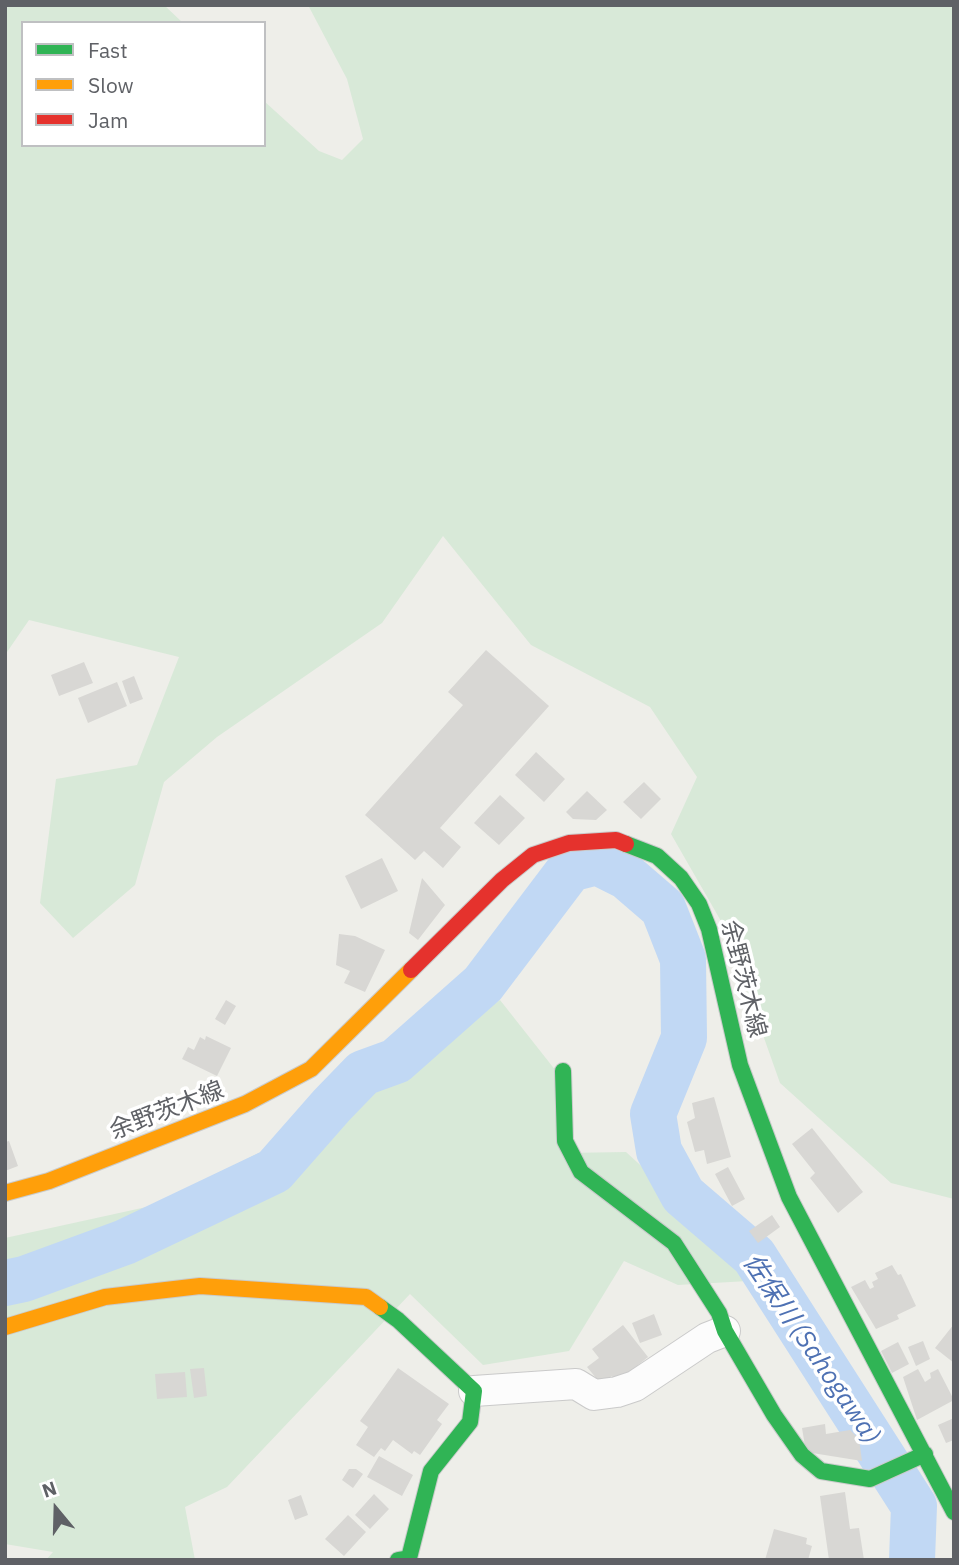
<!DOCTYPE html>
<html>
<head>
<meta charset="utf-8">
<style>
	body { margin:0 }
	#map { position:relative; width:959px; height:1565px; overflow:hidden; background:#eeeee9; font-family:"IBM Plex Sans",sans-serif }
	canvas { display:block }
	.frame { position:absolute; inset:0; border:7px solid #5f6166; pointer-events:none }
	.legend { position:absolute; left:21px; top:21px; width:245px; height:126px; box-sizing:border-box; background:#fff; border:2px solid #bfc0c2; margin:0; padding:9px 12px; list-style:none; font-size:21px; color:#5f6166 }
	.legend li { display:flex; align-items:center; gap:14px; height:35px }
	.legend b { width:35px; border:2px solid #bfc0c2 }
	.north { position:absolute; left:21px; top:1474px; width:70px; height:70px; -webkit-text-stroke:5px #fff; paint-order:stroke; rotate:341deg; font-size:19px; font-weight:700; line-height:28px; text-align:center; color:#5f6166 }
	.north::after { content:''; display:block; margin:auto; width:24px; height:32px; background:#5f6166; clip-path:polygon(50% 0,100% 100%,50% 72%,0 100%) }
</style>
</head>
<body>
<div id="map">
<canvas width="959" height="1565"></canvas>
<div class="frame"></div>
<ul class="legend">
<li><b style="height:9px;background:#30b455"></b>Fast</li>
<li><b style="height:9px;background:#ff9f0a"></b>Slow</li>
<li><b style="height:9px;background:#e5322d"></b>Jam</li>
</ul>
<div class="north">N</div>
</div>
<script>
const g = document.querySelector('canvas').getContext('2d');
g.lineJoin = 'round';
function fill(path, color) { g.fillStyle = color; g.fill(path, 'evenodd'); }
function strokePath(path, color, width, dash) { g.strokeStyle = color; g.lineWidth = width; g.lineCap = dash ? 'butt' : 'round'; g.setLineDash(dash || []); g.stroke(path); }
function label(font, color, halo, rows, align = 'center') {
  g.font = font + ' "IBM Plex Sans","Noto Sans JP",sans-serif'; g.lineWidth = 7; g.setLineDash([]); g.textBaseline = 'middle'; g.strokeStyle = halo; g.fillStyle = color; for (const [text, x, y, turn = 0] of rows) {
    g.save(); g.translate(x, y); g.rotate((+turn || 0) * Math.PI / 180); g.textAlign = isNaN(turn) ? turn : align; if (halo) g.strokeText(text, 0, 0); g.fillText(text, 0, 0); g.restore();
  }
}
fill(new Path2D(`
	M5 5H164L183 23H23V145H264V101L319 151 342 160 363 139 347 79 308 5H954V1199L891 1183 780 1083 725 928 671 834 697 777 650 707 531 645 443 536 382 623 217 737 164 782 135 885 73 938 40 903 56 779 137 765 179 657 29 620 5 655Z
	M500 1000 556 1071 565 1153 626 1152 766 1280 678 1285 624 1261 569 1351 483 1365 410 1294 227 1487 185 1507 195 1560H46L53 1552 5 1544V1238L151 1206 338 1114Z`), '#d8e9d8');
strokePath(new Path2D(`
	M5 1283 24 1279 125 1242 274 1171 332 1105 363 1073 396 1061 483 984 570 869 597 862 627 877 663 908 683 959 684 1038 653 1114 659 1151 683 1195 754 1256 914 1506 912 1560`), '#c1d8f4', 46);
fill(new Path2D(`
	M486 650 549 706 440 828 461 847 443 868 424 851 415 860 365 815 463 705 448 692Z
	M84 662 93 683 59 696 51 675Z
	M134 676 143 699 130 704 122 681Z
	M117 682 127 706 88 723 78 698Z
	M536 752 565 779 544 802 515 775Z
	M644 782 661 799 641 819 623 802Z
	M587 791 607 810 596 820 573 819 566 812Z
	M500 795 525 818 499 845 474 823Z
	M382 858 398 891 361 909 345 876Z
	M422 878 445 905 418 940 409 933Z
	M339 934 355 936 385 950 365 992 344 983 350 971 336 965Z
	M226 1000 236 1006 225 1025 215 1019Z
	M206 1036 231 1048 217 1076 182 1059 188 1047 194 1050 200 1037 205 1040Z
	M714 1097 731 1157 707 1164 704 1150 695 1152 687 1122 695 1118 692 1103Z
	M812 1128 863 1192 838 1213 810 1178 815 1173 792 1144Z
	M9 1141 18 1166 5 1171V1142Z
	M728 1167 745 1199 732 1206 715 1174Z
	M772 1215 780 1227 758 1243 749 1231Z
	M892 1265 898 1275 901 1274 916 1306 897 1315 899 1319 876 1329 851 1287 865 1280 870 1289 874 1287 872 1282 878 1279 875 1273Z
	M654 1314 662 1335 640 1343 632 1323Z
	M954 1324V1363L935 1348Z
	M623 1325 648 1357 617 1382 612 1376 601 1384 587 1367 599 1358 592 1349Z
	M923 1341 930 1359 916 1366 908 1347Z
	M898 1342 909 1364 892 1373 881 1351Z
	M204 1368 207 1396 194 1398 190 1369Z
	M398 1368 449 1404 437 1420 442 1424 420 1455 414 1451 412 1454 393 1440 385 1451 381 1448 374 1457 356 1445 368 1427 360 1421Z
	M918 1369 925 1382 931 1378 930 1373 938 1369 954 1400 917 1420 903 1377Z
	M185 1372 187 1397 157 1399 155 1374Z
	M954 1418V1440L946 1443 938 1425Z
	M825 1424 826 1434 850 1430 859 1439 862 1461 806 1452 802 1428Z
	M379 1456 413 1475 402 1496 367 1477Z
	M349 1469H356L363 1474 353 1488 342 1480Z
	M845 1492 850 1529 859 1528 864 1560H829L820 1496Z
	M374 1494 389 1509 370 1529 355 1515Z
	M301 1495 308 1515 295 1520 288 1500Z
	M348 1515 366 1532 344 1556 325 1539Z
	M774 1529 807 1538 806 1544 812 1546 808 1560H765Z`), '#d8d7d4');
const street = new Path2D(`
	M474 1391 576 1384 594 1395 617 1392 635 1386 707 1338 725 1331`);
const fast = new Path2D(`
	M626 844 657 856 681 878 699 904 709 929 740 1065 789 1197 954 1512
	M563 1071 565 1141 581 1172 674 1243 719 1313 725 1331 774 1415 802 1455 821 1471 870 1479 925 1454
	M380 1307 398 1320 474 1391 470 1422 431 1471 409 1558 398 1560`);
const slow = new Path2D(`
	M5 1193 49 1181 245 1104 311 1069 411 970
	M5 1327 105 1297 200 1286 366 1297 380 1307`);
const jam = new Path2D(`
	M411 970 502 880 533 855 569 843 616 840 626 844`);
strokePath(street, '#cacaca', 32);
strokePath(fast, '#cacbcb', 18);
strokePath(slow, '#cacbcb', 18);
strokePath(jam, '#cacbcb', 18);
strokePath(street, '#fcfcfc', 30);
strokePath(fast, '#30b455', 16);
strokePath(slow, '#ff9f0a', 16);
strokePath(jam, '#e5322d', 16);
label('24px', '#5f6166', '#fff', [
	["余野茨木線",743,979,76],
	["余野茨木線",167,1111,-21]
]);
label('italic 26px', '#4e71b3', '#fff', [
	["佐保川 (Sahogawa)",811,1349,56]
]);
</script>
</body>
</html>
